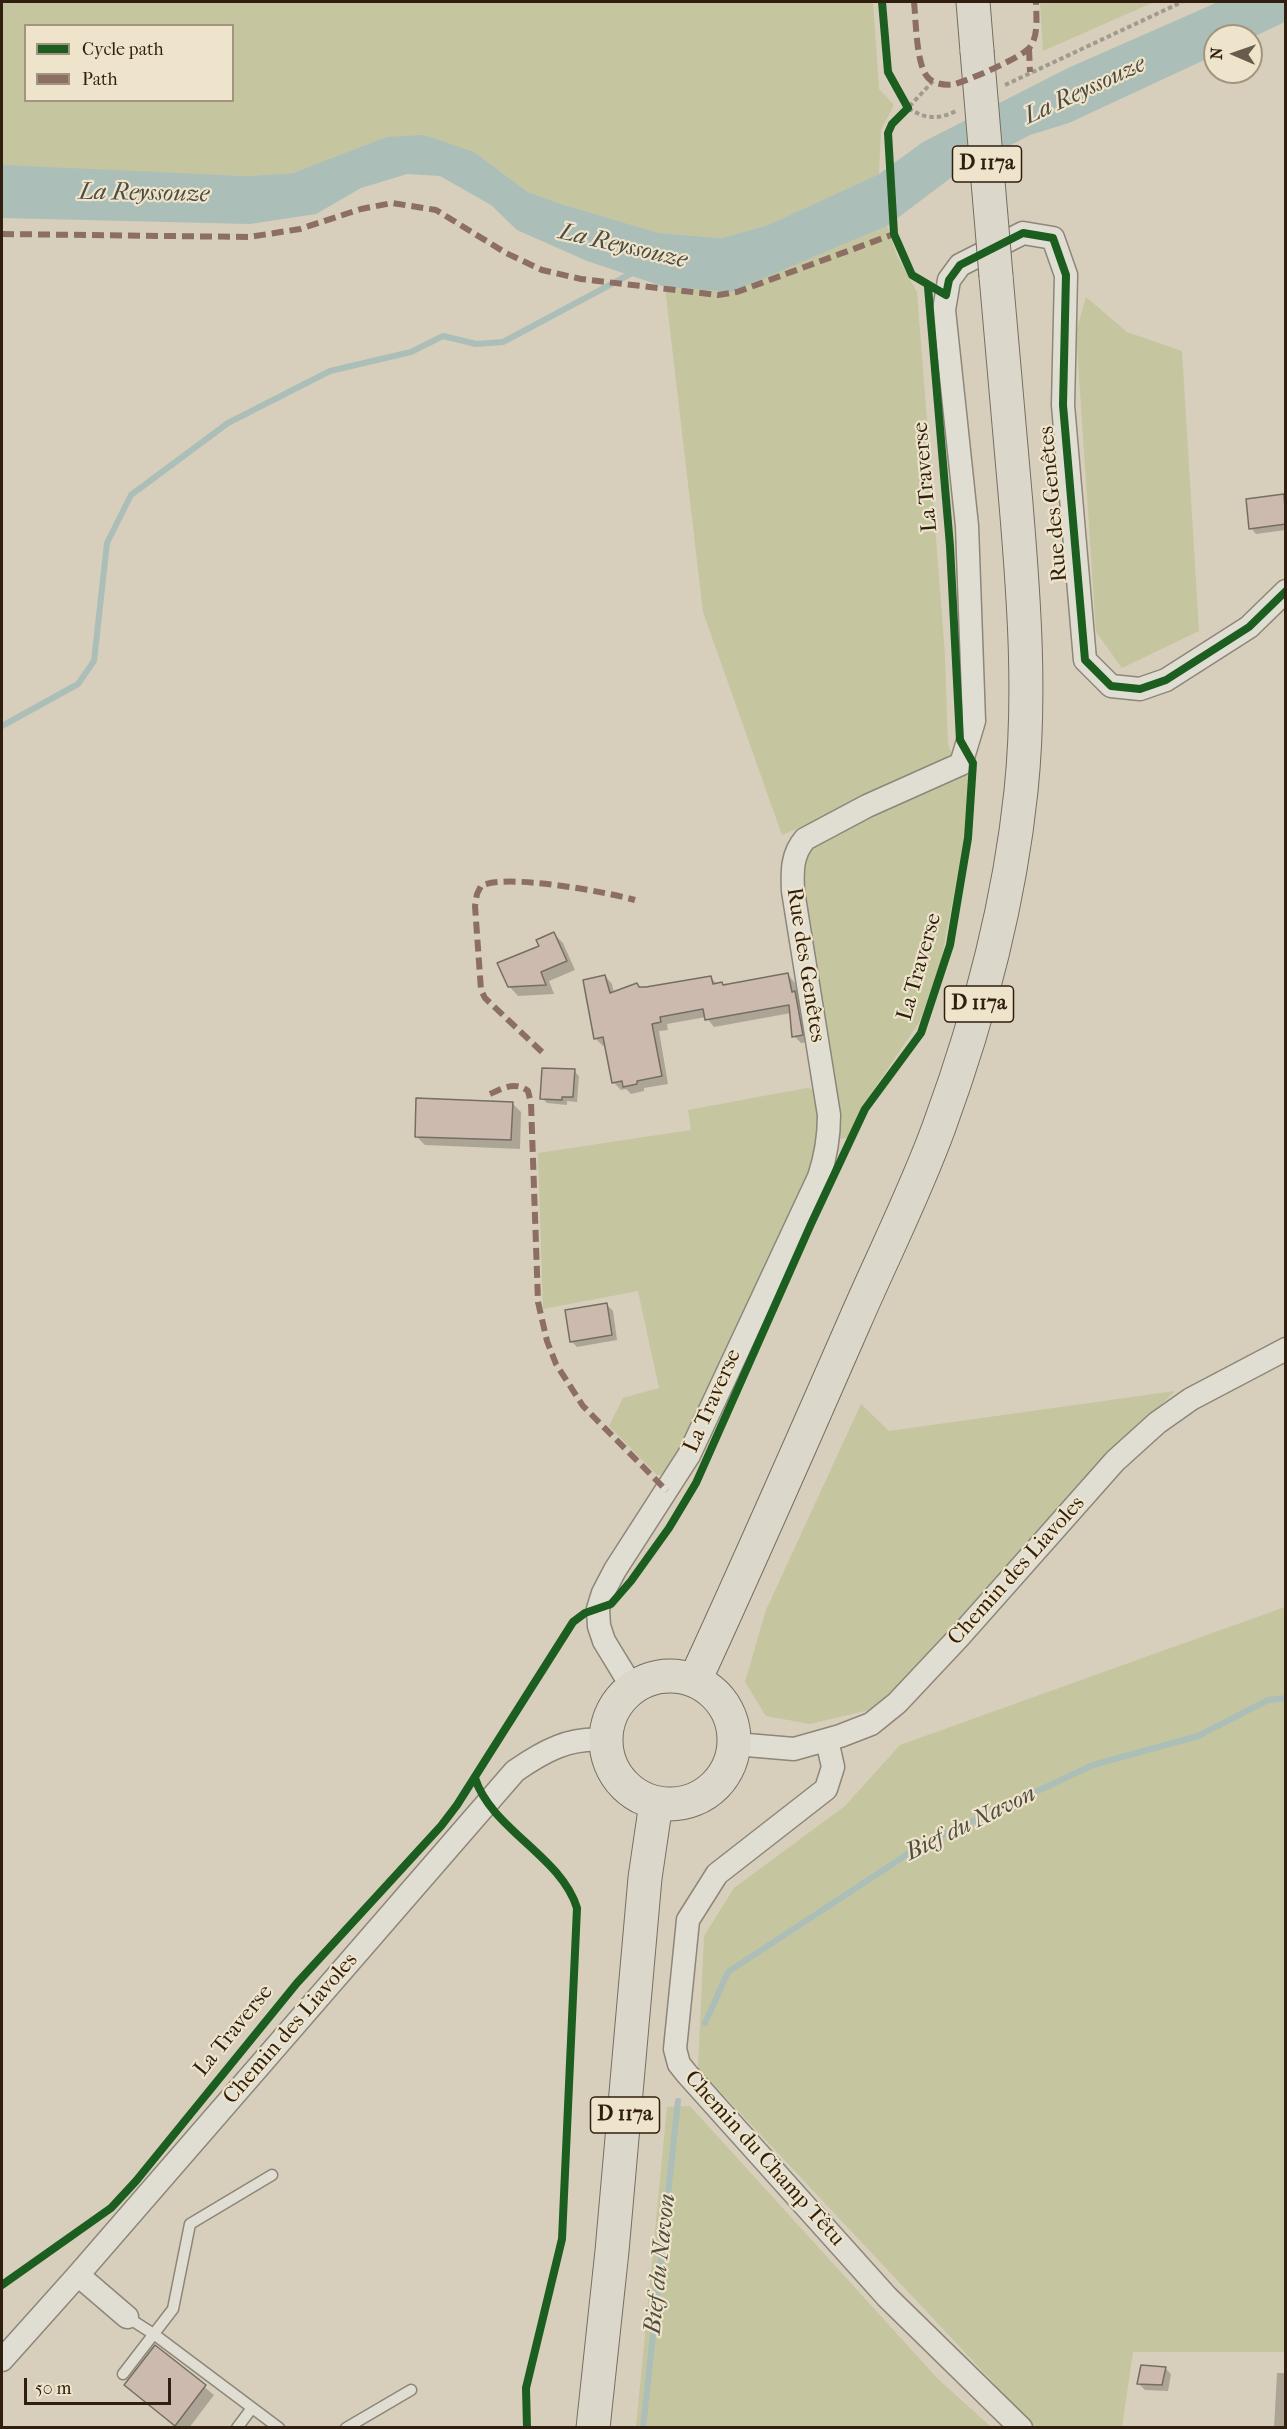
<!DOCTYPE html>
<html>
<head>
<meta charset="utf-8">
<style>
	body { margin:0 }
	#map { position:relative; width:1287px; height:2429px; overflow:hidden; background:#d7cfbb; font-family:"IM FELL French Canon",serif }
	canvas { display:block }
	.frame { position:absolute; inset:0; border:3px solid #301e0e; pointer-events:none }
	.legend { position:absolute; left:24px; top:24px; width:210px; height:78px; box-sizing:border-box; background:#ede4cb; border:2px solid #a1957f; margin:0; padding:8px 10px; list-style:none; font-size:18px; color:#301e0e }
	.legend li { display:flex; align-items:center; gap:12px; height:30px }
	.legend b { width:30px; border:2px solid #a1957f }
	.north { position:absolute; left:1203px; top:24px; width:60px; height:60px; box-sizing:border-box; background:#ede4cb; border:2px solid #a1957f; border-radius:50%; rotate:272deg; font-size:16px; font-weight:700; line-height:24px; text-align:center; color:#301e0e }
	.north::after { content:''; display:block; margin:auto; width:21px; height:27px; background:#6a5c4b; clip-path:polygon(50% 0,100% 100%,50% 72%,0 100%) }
	.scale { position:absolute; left:24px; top:2378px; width:147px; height:27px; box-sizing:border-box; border:3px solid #301e0e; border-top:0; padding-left:8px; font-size:18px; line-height:21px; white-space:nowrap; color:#301e0e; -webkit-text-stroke:4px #ede4cb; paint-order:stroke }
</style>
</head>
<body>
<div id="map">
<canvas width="1287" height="2429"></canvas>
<div class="frame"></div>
<ul class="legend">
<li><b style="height:8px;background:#1b5e20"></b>Cycle path</li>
<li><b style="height:8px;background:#8d6e63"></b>Path</li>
</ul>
<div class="north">N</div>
<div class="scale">50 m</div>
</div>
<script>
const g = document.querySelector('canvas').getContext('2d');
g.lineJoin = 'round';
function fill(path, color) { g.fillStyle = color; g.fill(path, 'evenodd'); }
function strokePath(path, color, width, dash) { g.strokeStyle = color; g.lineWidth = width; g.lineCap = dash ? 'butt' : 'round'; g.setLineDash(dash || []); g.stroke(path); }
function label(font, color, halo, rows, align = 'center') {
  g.font = font + ' "IM FELL French Canon",serif'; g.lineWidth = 4.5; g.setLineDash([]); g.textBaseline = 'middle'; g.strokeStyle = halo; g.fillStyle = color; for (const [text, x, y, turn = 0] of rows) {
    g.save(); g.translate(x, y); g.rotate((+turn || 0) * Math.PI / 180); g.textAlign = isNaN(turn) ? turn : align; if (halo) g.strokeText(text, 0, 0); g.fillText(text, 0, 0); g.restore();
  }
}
fill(new Path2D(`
	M2 2H873L879 89 894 105 881 130 879 174 768 225 722 238 659 233 561 204 528 192 474 152 386 137 293 173 247 176 19 167 2 165ZM26 26H232V100H26Z
	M1040 2H1154L1043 51Z
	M887 226 897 256 917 292 945 655 948 745 953 756 918 776 782 835 703 612 665 287 731 292Z
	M1086 297 1127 332 1182 351 1199 631 1122 668 1096 632 1076 332Z
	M963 773 969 775 964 840 940 966 920 1021 862 1107 848 1138 838 1139 800 897 804 858 812 843Z
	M807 1088 818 1090 823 1124 811 1170 684 1447 666 1475H657L609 1426 623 1398 659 1388 638 1291 543 1309 538 1153 691 1130 688 1110Z
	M1175 1391 1078 1488 910 1676 869 1710 810 1724 766 1716 745 1682 766 1610 861 1404 889 1431Z
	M1285 1607V2352H1133L1122 2427H1035L698 2068 704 1936 734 1888 845 1806 900 1745Z
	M690 2106 938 2379 991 2427H636L667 2107Z`), '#c5c59f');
fill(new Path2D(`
	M1218 2H1285V22L1251 38V36H1215V55L1069 123 1030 135 956 174 887 226 731 292 665 287 587 261 517 230 491 205 440 176 407 174 361 188 316 214 250 224 2 218V165L247 176 293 173 386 137 424 135 474 152 528 192 561 204 659 233 722 238 768 225 879 174 923 142 1068 68Z`), '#acbeb8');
fill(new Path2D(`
	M1284 495 1286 497V530L1256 534 1251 528Z
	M554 934 563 943 575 970 549 981 554 994 518 996 509 986Z
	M788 975 795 983 798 996 802 1001 809 1042 801 1043 794 1036 791 1013 714 1027 706 1017 667 1024 668 1030 659 1031 668 1084 644 1088V1091L631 1094 626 1089 621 1090 613 1082 606 1045 603 1046 595 1038 605 976 612 984 614 993 637 984 641 988 711 978 718 985 724 987Z
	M574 1071 579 1076 577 1102 567 1101V1105L547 1103 542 1098Z
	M512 1103 521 1112 520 1149 425 1145 416 1136Z
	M607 1305 613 1311 617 1340 577 1347 571 1341Z
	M156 2347 214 2395 189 2428H177L126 2385Z
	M1165 2368 1171 2374 1168 2391 1145 2390 1139 2384Z
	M1277 2373H1286V2428H1274Z`), '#0003');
strokePath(new Path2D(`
	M2 726 78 684 94 661 107 543 131 495 228 423 330 371 411 352 443 336 476 344 503 342 634 272
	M705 2023 728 1972 920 1846 1093 1765 1198 1736 1268 1700 1286 1698
	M643 2428 678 2101`), '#acbeb8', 6);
const building = new Path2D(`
	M1284 494 1286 524 1249 529 1246 499Z
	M554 932 567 961 541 972 546 985 508 987 497 963 539 946 536 940Z
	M788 973 792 992 795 991 803 1035 792 1037 789 1005 705 1020 703 1009 660 1017 661 1022 652 1024 662 1076 637 1081V1084L623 1087 622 1081 612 1083 603 1037 594 1039 583 980 605 975 610 993 637 983 639 987H646L711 976 713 984 722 982 723 985Z
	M542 1068 575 1069 573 1097H562V1100L540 1099Z
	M416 1098 513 1102 511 1140 415 1137Z
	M607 1303 612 1335 570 1342 565 1310Z
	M155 2345 206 2385 175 2426 124 2385Z
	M1141 2365 1166 2367 1162 2385 1137 2384Z`);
fill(building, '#cbbaad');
strokePath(building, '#756e62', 1.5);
const lane = new Path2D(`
	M127 2317 155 2335 279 2428
	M123 2374 173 2309 190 2224 272 2175
	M237 2428 252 2408
	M346 2428 411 2390`);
const street = new Path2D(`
	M632 1687 604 1641 599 1626 598 1609 603 1593 615 1570 689 1455 819 1177C826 1156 829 1137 829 1115L793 891C792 871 792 854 805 839L867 806 961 764 974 721 967 526 944 310 949 280 960 265 1023 233 1053 238 1066 275 1063 405 1085 660 1111 686 1140 689 1166 680 1249 627 1286 591
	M827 1740 833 1767 826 1789 717 1874 688 1920 675 2049 679 2064 687 2074 887 2297 1021 2428
	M735 1744 794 1749 840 1736 871 1724 897 1703 959 1637 1115 1461 1157 1423 1191 1399 1286 1349
	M78 2275 127 2317
	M2 2360 78 2275 515 1771C544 1751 569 1737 605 1740`);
const primary = new Path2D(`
	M973 2 977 51
	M606 1740a64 64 0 1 1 128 0a64 64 0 1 1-128 0Z
	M695 1680C750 1561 802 1442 854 1323 882 1258 915 1193 939 1127 979 1018 1009 906 1021 791 1031 696 1024 599 1016 504 1009 428 1003 352 996 276
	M593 2428 612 2251 645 1878 656 1803`);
strokePath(lane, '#8d8679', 13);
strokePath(street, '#8d8679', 25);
strokePath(primary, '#756e62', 35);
strokePath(new Path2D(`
	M933 81 908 108C925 119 938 120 956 111
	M1005 85 1182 2`), '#a09b91', 4, [4.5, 3]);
strokePath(lane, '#e0ddd2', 10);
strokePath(street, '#e0ddd2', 22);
strokePath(primary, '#dbd7ca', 33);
const primaryBridge = new Path2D(`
	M977 51 996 276`);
strokePath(primaryBridge, '#756e62', 35, []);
strokePath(primaryBridge, '#dbd7ca', 33);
strokePath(new Path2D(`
	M914 2C916 20 916 60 926 75 931 84 946 86 955 84 969 80 1023 57 1030 47 1039 35 1036 15 1036 2
	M1029 49 1030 72
	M2 234 249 237 300 229 361 209 392 203 436 210 506 253 542 270 581 279 718 295 737 292 894 234
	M542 1052 485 998 481 990 475 906 477 894 481 886C505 873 607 892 635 900
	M490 1094C503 1088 515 1081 528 1091L531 1103 538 1302 547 1341 556 1364 583 1406 667 1491`), '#8d6e63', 6, [12, 6]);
strokePath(new Path2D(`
	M882 2 888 72 908 108 892 124 888 133 894 234 912 275 946 295 949 280 960 265 1023 233 1053 238 1066 275 1063 405 1085 660 1111 686 1140 689 1166 680 1249 627 1286 591
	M475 1778C491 1829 561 1856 577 1908L562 2239 526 2388 527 2428
	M2 2285 111 2208 136 2181 297 1983 441 1826 457 1805 573 1622 585 1613 611 1604 631 1581 669 1528 696 1483 811 1224 865 1109 921 1033 950 945 968 838 973 763 960 740 950 546 928 287`), '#1b5e20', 8);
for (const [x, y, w] of [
	[987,164,69],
	[979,1004,69],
	[625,2115,69]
]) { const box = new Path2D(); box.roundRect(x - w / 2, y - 18, w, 36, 4.5); g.fillStyle = '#ede4cb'; g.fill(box); strokePath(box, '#301e0e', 1.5); }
label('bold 21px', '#301e0e', null, [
	["D 117a",987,164],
	["D 117a",979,1004],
	["D 117a",625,2115]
]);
label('22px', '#301e0e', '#ede4cb', [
	["La Traverse",926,477,-95],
	["Rue des Genêtes",1054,504,-95],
	["Rue des Genêtes",805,965,81],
	["La Traverse",920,967,-74],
	["La Traverse",713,1401,-66],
	["Chemin des Liavoles",1017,1571,-48],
	["Chemin des Liavoles",291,2029,-49],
	["La Traverse",234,2031,-51],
	["Chemin du Champ Têtu",764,2159,48]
]);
label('italic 24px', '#504c40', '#ede4cb', [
	["La Reyssouze",1085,91,-25],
	["La Reyssouze",144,194,1],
	["La Reyssouze",623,247,13],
	["Bief du Navon",971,1824,-26],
	["Bief du Navon",661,2264,-84]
]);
</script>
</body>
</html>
